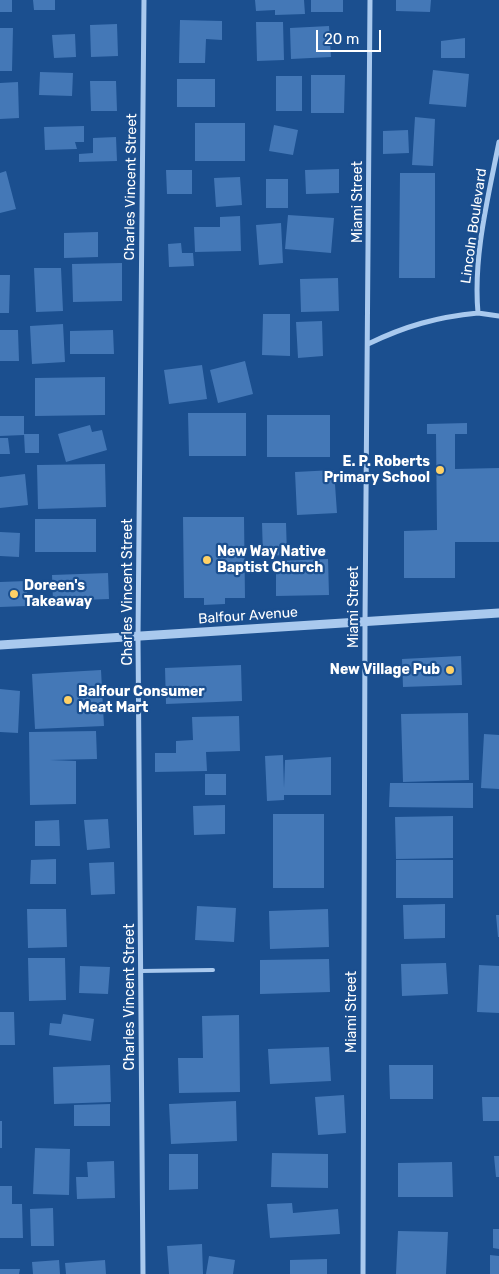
<!DOCTYPE html>
<html>
<head>
<meta charset="utf-8">
<style>
	body { margin:0 }
	#map { position:relative; width:499px; height:1274px; overflow:hidden; background:#1b4f8f; font-family:Rubik,sans-serif }
	canvas { display:block }
	.scale { position:absolute; left:316px; top:30px; width:65px; height:22px; box-sizing:border-box; border:2px solid #fff; border-top:0; padding-left:6px; font-size:15px; line-height:18px; white-space:nowrap; color:#fff; -webkit-text-stroke:4px #1b4f8f; paint-order:stroke }
</style>
</head>
<body>
<div id="map">
<canvas width="499" height="1274"></canvas>
<div class="scale">20 m</div>
</div>
<script>
const g = document.querySelector('canvas').getContext('2d');
g.lineJoin = 'round';
function fill(path, color) { g.fillStyle = color; g.fill(path, 'evenodd'); }
function strokePath(path, color, width, dash) { g.strokeStyle = color; g.lineWidth = width; g.lineCap = dash ? 'butt' : 'round'; g.setLineDash(dash || []); g.stroke(path); }
function label(font, color, halo, rows, align = 'center') {
  g.font = font + ' Rubik,sans-serif'; g.lineWidth = 4.5; g.setLineDash([]); g.textBaseline = 'middle'; g.strokeStyle = halo; g.fillStyle = color; for (const [text, x, y, turn = 0] of rows) {
    g.save(); g.translate(x, y); g.rotate((+turn || 0) * Math.PI / 180); g.textAlign = isNaN(turn) ? turn : align; if (halo) g.strokeText(text, 0, 0); g.fillText(text, 0, 0); g.restore();
  }
}
fill(new Path2D(`
	M0 0H12V12H0Z
	M33 0H55V10H34Z
	M255 0H304L305 14 275 15V10L256 11Z
	M311 0H343V12H311Z
	M396 0H431L430 12 396 11Z
	M180 20 222 21V40L206 39 205 63H179Z
	M256 22H283L284 60 257 61Z
	M117 24 118 56 91 57 90 25Z
	M329 26 331 57 291 59 290 28Z
	M0 28H13L12 71H0Z
	M75 34 76 57 54 58 52 35Z
	M465 38V58H441V41Z
	M433 70 469 74 466 107 429 104Z
	M40 72 73 73 72 96 39 95Z
	M311 75H345L344 113H311Z
	M276 76H302V111H276Z
	M177 79H215V107H177Z
	M90 81H116L117 111H91Z
	M18 82 19 118 0 119V83Z
	M415 117 435 119 433 166 412 165Z
	M195 123H245V161H195Z
	M274 125 298 130 293 155 269 151Z
	M84 126V142H75L77 149 45 150 44 127Z
	M408 130 409 153 383 154V131Z
	M116 137 117 161 79 162V154L93 153V138Z
	M339 169V193L306 194 305 170Z
	M166 170H192V194H167Z
	M6 171 16 209 0 213V173Z
	M400 173H435V278H399Z
	M240 177 242 205 216 207 214 178Z
	M266 179H288V208H266Z
	M288 215 334 218 331 253 285 249Z
	M240 216 241 251 195 252 194 227H220V217Z
	M281 223 283 263 259 265 256 225Z
	M98 232V257L64 258V233Z
	M181 243 182 253H193L194 266 169 267 168 244Z
	M122 263V301L73 302 72 264Z
	M34 268H61L63 311 36 312Z
	M0 275H10L9 313H0Z
	M338 278 339 311 301 312 300 279Z
	M263 314H290V356L262 355Z
	M322 321 323 356 298 358 296 322Z
	M63 324 65 362 32 364 30 326Z
	M0 330H18L19 361H0Z
	M113 330 114 354H70V331Z
	M245 361 253 394 218 403 210 370Z
	M202 365 207 399 169 404 164 370Z
	M105 377V415L35 416V378Z
	M188 413H246V456H189Z
	M267 415H330V457H267Z
	M0 416H24V435L0 436Z
	M467 423V434H455V469L499 468V542H455V578H404V531L437 530 436 434H427V424Z
	M90 425 92 432 102 430 107 450 66 462 58 434Z
	M24 434H39V453H25Z
	M0 438H8L10 454H0Z
	M105 464 106 507 38 509 37 465Z
	M334 470 337 513 297 515 295 472Z
	M25 474 28 505 0 508V477Z
	M183 517H244L245 598H225V604L204 605V598H184Z
	M35 519H96V552H35Z
	M262 523H286L287 555 263 556Z
	M0 532 20 533 19 557 0 556Z
	M328 559 329 595 276 596V561Z
	M108 573 109 599 53 601 52 575Z
	M27 581V606L0 607V582Z
	M461 656 462 685 403 687 402 659Z
	M241 665 242 701 166 704 165 668Z
	M101 670 104 726 35 729 32 674Z
	M0 689 20 691 18 733 0 732Z
	M468 713 469 780 403 782 401 714Z
	M239 716 240 751 206 752 207 771 155 772V753H176V741L193 740 192 717Z
	M96 731 97 759 50 760 76 761V804L30 805 29 732Z
	M484 734 499 735V789L481 788Z
	M283 755 284 788 285 760 331 757V795H284V800L267 801 265 756Z
	M205 774H226V795H205Z
	M390 783H473V808L389 807Z
	M225 805V834L194 835 193 806Z
	M273 814H324V888H273Z
	M453 816V858L396 859 395 817Z
	M108 819 110 848 87 850 84 820Z
	M59 820 60 846H35V821Z
	M56 859V884H30L31 860Z
	M396 860H453V898H396Z
	M114 862 115 894 91 895 89 863Z
	M445 904V938L404 939 403 905Z
	M197 906 236 908 234 942 195 940Z
	M27 909H66L67 947 28 948Z
	M328 909 329 947 270 949 269 911Z
	M496 915H499V937H498Z
	M28 958H65L66 1000 29 1001Z
	M329 959 330 992 260 994V960Z
	M446 963 448 994 402 996 401 964Z
	M479 965 499 966V1013L477 1012Z
	M80 966 110 967 108 994 79 993Z
	M0 1012H14L15 1045H0Z
	M63 1014 94 1019 91 1041 49 1035 50 1023 61 1024Z
	M239 1015 240 1092 179 1093 178 1058H203L202 1016Z
	M329 1047 331 1081 270 1084 268 1049Z
	M110 1065 111 1102 54 1104 53 1067Z
	M389 1065H433V1099H390Z
	M344 1095 346 1133 318 1135 315 1097Z
	M482 1097H499V1121H483Z
	M236 1101 237 1141 171 1144 169 1104Z
	M110 1104V1126H74V1105Z
	M0 1121H2V1148H0Z
	M35 1148 70 1149 69 1195 33 1194Z
	M272 1153 328 1154V1188L271 1187Z
	M169 1154H198V1189L169 1190Z
	M494 1156H499V1177H496Z
	M114 1161 115 1198 77 1199 76 1177H88L87 1162Z
	M452 1162 453 1197H398V1163Z
	M0 1186H12V1204H22L23 1238H0Z
	M292 1203 293 1213 338 1209 340 1234 270 1238 267 1204Z
	M53 1208 54 1246H31L30 1209Z
	M493 1229H499V1249L493 1248Z
	M398 1231 448 1232 446 1274H396Z
	M202 1244 203 1274H169L167 1246Z
	M490 1255 499 1256V1274H490Z
	M209 1256 235 1260 233 1274H206Z
	M327 1259V1274H290V1260Z
	M59 1260 60 1274H33L32 1262Z
	M105 1260 106 1274H66L65 1263Z
	M0 1269H20L19 1274H0Z`), '#4478b7');
strokePath(new Path2D(`
	M141 971 213 970`), '#a9c9ee', 4);
strokePath(new Path2D(`
	M499 142C488 198 473 256 478 313L499 316
	M368 344C405 326 437 317 478 313
	M143 1274 138 637 144 0
	M363 1274 365 621 370 0`), '#a9c9ee', 5);
strokePath(new Path2D(`
	M0 645 499 613`), '#a9c9ee', 9);
for (const [x, y, r, color] of [
	[440,470,5,"#ffd166"],
	[207,560,5,"#ffd166"],
	[14,594,5,"#ffd166"],
	[450,670,5,"#ffd166"],
	[68,700,5,"#ffd166"]
]) { const dot = new Path2D(); dot.arc(x, y, r, 0, 2 * Math.PI); g.fillStyle = color; g.fill(dot); strokePath(dot, '#1b4f8f', 2); }
label('14px', '#fff', '#1b4f8f', [
	["Charles Vincent Street",131,187,-89],
	["Miami Street",358,202,-90],
	["Lincoln Boulevard",474,226,-82],
	["Charles Vincent Street",128,592,-90],
	["Miami Street",354,607,-90],
	["Balfour Avenue",248,616,-4],
	["Charles Vincent Street",130,997,-90],
	["Miami Street",352,1012,-90]
]);
label('bold 14px', '#fff', '#1b4f8f', [
	["E. P. Roberts",430,462,"right"],
	["Primary School",430,478,"right"],
	["New Way Native",217,552],
	["Baptist Church",217,568],
	["Doreen's",24,586],
	["Takeaway",24,602],
	["New Village Pub",440,670,"right"],
	["Balfour Consumer",78,692],
	["Meat Mart",78,708]
], 'left');
</script>
</body>
</html>
